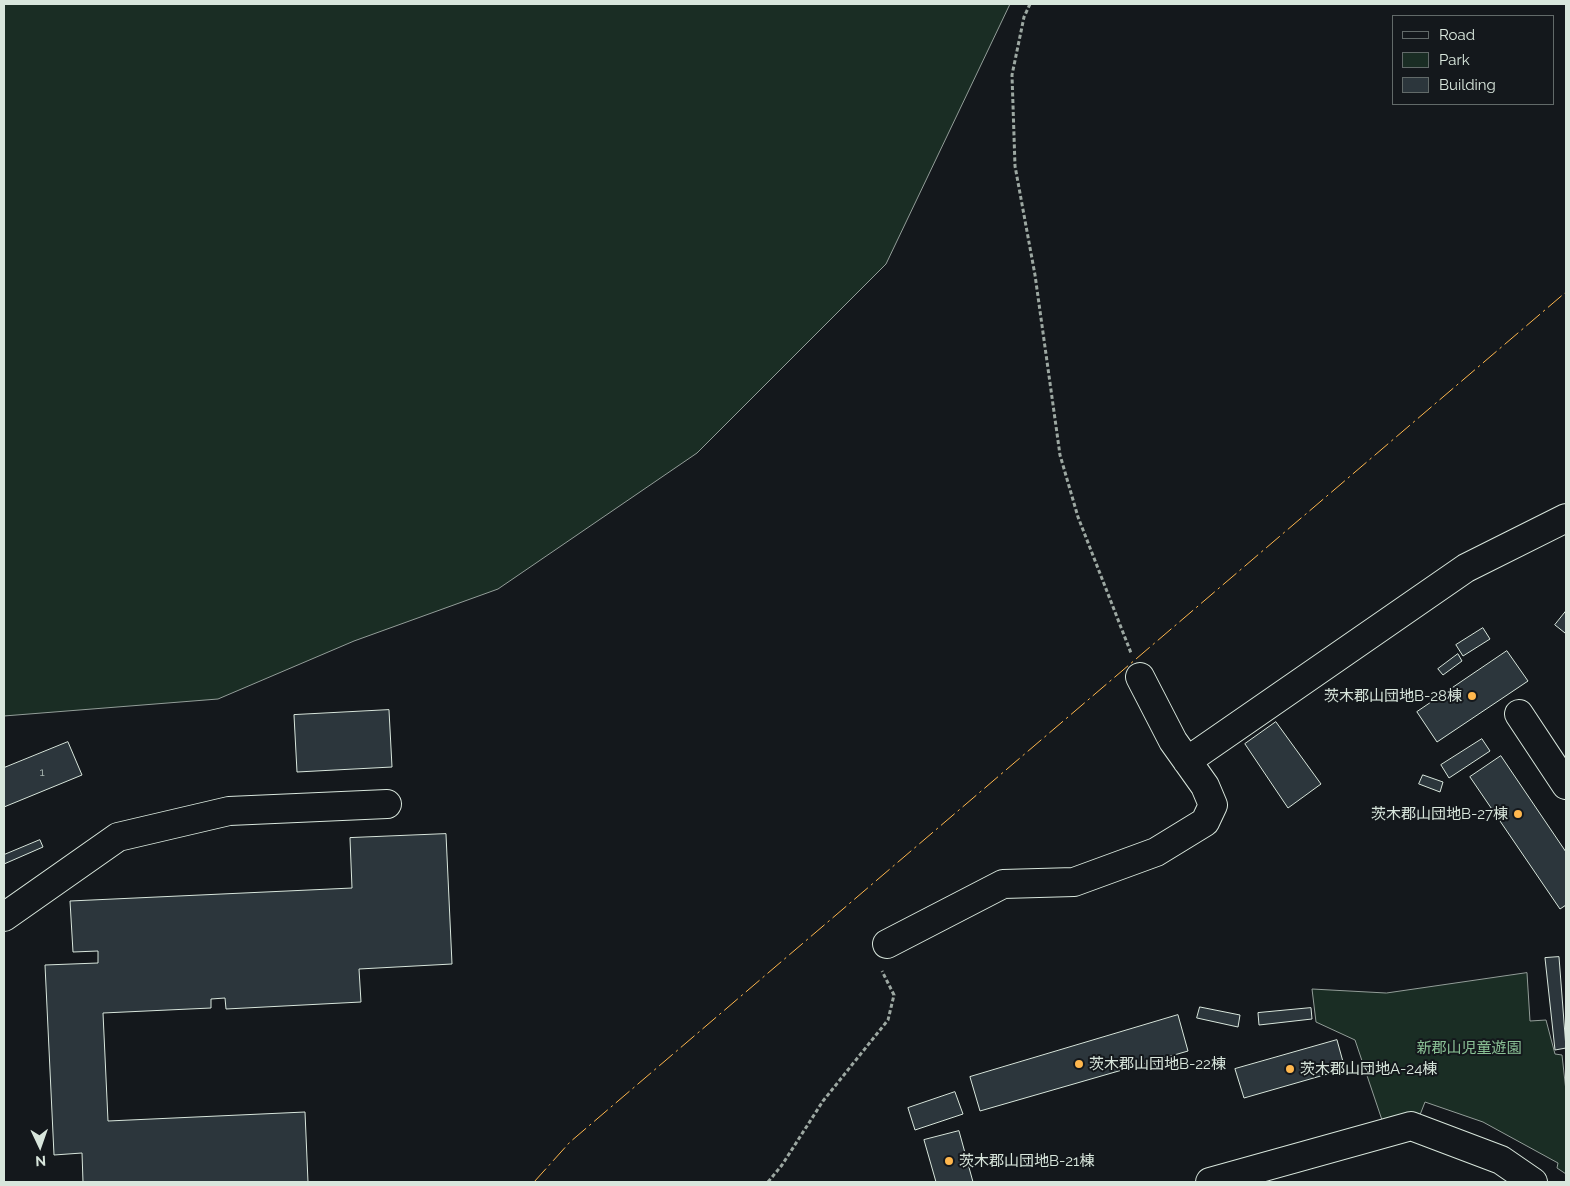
<!DOCTYPE html>
<html>
<head>
<meta charset="utf-8">
<style>
	body { margin:0 }
	#map { position:relative; width:1570px; height:1186px; overflow:hidden; background:#14181c; font-family:Raleway,sans-serif }
	canvas { display:block }
	.frame { position:absolute; inset:0; border:5px solid #d8e6dc; pointer-events:none }
	.legend { position:absolute; left:1392px; top:15px; width:162px; height:90px; box-sizing:border-box; background:#14181c; border:1px solid #626a69; margin:0; padding:6px 9px; list-style:none; font-size:15px; color:#d8e6dc }
	.legend li { display:flex; align-items:center; gap:10px; height:25px }
	.legend b { width:25px; border:1px solid #626a69 }
	.north { position:absolute; left:15px; top:1121px; width:50px; height:50px; -webkit-text-stroke:4px #14181c; paint-order:stroke; rotate:177deg; font-size:14px; font-weight:700; line-height:20px; text-align:center; color:#d8e6dc }
	.north::after { content:''; display:block; margin:auto; width:18px; height:22px; background:#d8e6dc; clip-path:polygon(50% 0,100% 100%,50% 72%,0 100%) }
</style>
</head>
<body>
<div id="map">
<canvas width="1570" height="1186"></canvas>
<div class="frame"></div>
<ul class="legend">
<li><b style="height:6px;background:#14181c"></b>Road</li>
<li><b style="height:14px;background:#1a2d24"></b>Park</li>
<li><b style="height:14px;background:#2c363c"></b>Building</li>
</ul>
<div class="north">N</div>
</div>
<script>
const g = document.querySelector('canvas').getContext('2d');
g.lineJoin = 'round';
function fill(path, color) { g.fillStyle = color; g.fill(path, 'evenodd'); }
function strokePath(path, color, width, dash) { g.strokeStyle = color; g.lineWidth = width; g.lineCap = dash ? 'butt' : 'round'; g.setLineDash(dash || []); g.stroke(path); }
function label(font, color, halo, rows, align = 'center') {
  g.font = font + ' Raleway,"Noto Sans JP",sans-serif'; g.lineWidth = 4; g.setLineDash([]); g.textBaseline = 'middle'; g.strokeStyle = halo; g.fillStyle = color; for (const [text, x, y, turn = 0] of rows) {
    g.save(); g.translate(x, y); g.rotate((+turn || 0) * Math.PI / 180); g.textAlign = isNaN(turn) ? turn : align; if (halo) g.strokeText(text, 0, 0); g.fillText(text, 0, 0); g.restore();
  }
}
const green = new Path2D(`
	M4 4H1010L886 264 697 453 498 589 354 641 218 699 4 716Z
	M1527 973 1530 1021 1546 1020 1555 1054 1562 1055 1566 1091V1174L1557 1168 1558 1163 1483 1122 1425 1102 1418 1120H1382L1355 1040 1316 1022 1312 989 1386 993Z`);
fill(green, '#1a2d24');
strokePath(green, '#939e99', 1);
const building = new Path2D(`
	M1566 611V631L1565 633 1555 625Z
	M1483 628 1490 639 1463 656 1456 645Z
	M1507 651 1528 681 1437 742 1417 712Z
	M1458 654 1462 661 1443 675 1438 669Z
	M389 710 392 767 297 772 294 715Z
	M1276 722 1321 784 1288 808 1245 744Z
	M1482 739 1490 751 1449 778 1441 765Z
	M68 742 82 775 4 807V768Z
	M1501 756 1566 852V905L1560 909 1470 777Z
	M1423 775 1443 782 1440 792 1419 784Z
	M446 834 452 964 359 969 361 1002 226 1009 225 998 211 999V1008L103 1013 108 1121 305 1112 308 1182H83L82 1153 54 1155 45 965 98 963V951L73 952 70 901 352 888 350 838Z
	M40 840 43 847 4 864V855Z
	M1559 957 1566 1048 1555 1050 1545 958Z
	M1200 1007 1240 1015 1238 1027 1197 1018Z
	M1311 1008 1312 1019 1259 1025 1258 1013Z
	M1178 1015 1188 1051 980 1111 970 1077Z
	M1337 1040 1345 1069 1244 1098 1235 1069Z
	M955 1092 963 1114 915 1130 908 1108Z
	M959 1131 973 1182H936L924 1140Z`);
fill(building, '#2c363c');
strokePath(building, '#d8e6dc', 1);
const minor = new Path2D(`
	M1519 714 1566 785
	M1187 761 1466 568 1566 518
	M4 917 118 837 229 811 387 804
	M887 944 1003 884 1074 882 1156 852 1205 822 1213 805 1205 786 1173 741 1140 677
	M1210 1182 1411 1126 1501 1160 1533 1182`);
strokePath(minor, '#d8e6dc', 30);
strokePath(new Path2D(`
	M1030 4 1024 17 1012 75 1015 166 1035 275 1060 455 1078 517 1131 653
	M768 1182 782 1165 823 1101 888 1020 894 995 882 971`), '#9da8a2', 3, [4, 2.5]);
strokePath(minor, '#14181c', 28);
strokePath(new Path2D(`
	M534 1182 570 1142 1566 292`), '#ffb74d', 1, [18, 4, 2.5, 4]);
for (const [x, y, r, color] of [
	[1472,696,5,"#ffb74d"],
	[1518,814,5,"#ffb74d"],
	[1079,1064,5,"#ffb74d"],
	[1290,1069,5,"#ffb74d"],
	[949,1161,5,"#ffb74d"]
]) { const dot = new Path2D(); dot.arc(x, y, r, 0, 2 * Math.PI); g.fillStyle = color; g.fill(dot); strokePath(dot, '#14181c', 2); }
label('12px', '#adbab4', null, [
	["1",42,772]
]);
label('15px', '#d8e6dc', '#14181c', [
	["茨木郡山団地B-28棟",1462,696,"right"],
	["茨木郡山団地B-27棟",1508,814,"right"],
	["茨木郡山団地B-22棟",1089,1064],
	["茨木郡山団地A-24棟",1300,1069],
	["茨木郡山団地B-21棟",959,1161]
], 'left');
label('15px', '#8ac095', '#14181c', [
	["新郡山児童遊園",1469,1048]
]);
</script>
</body>
</html>
